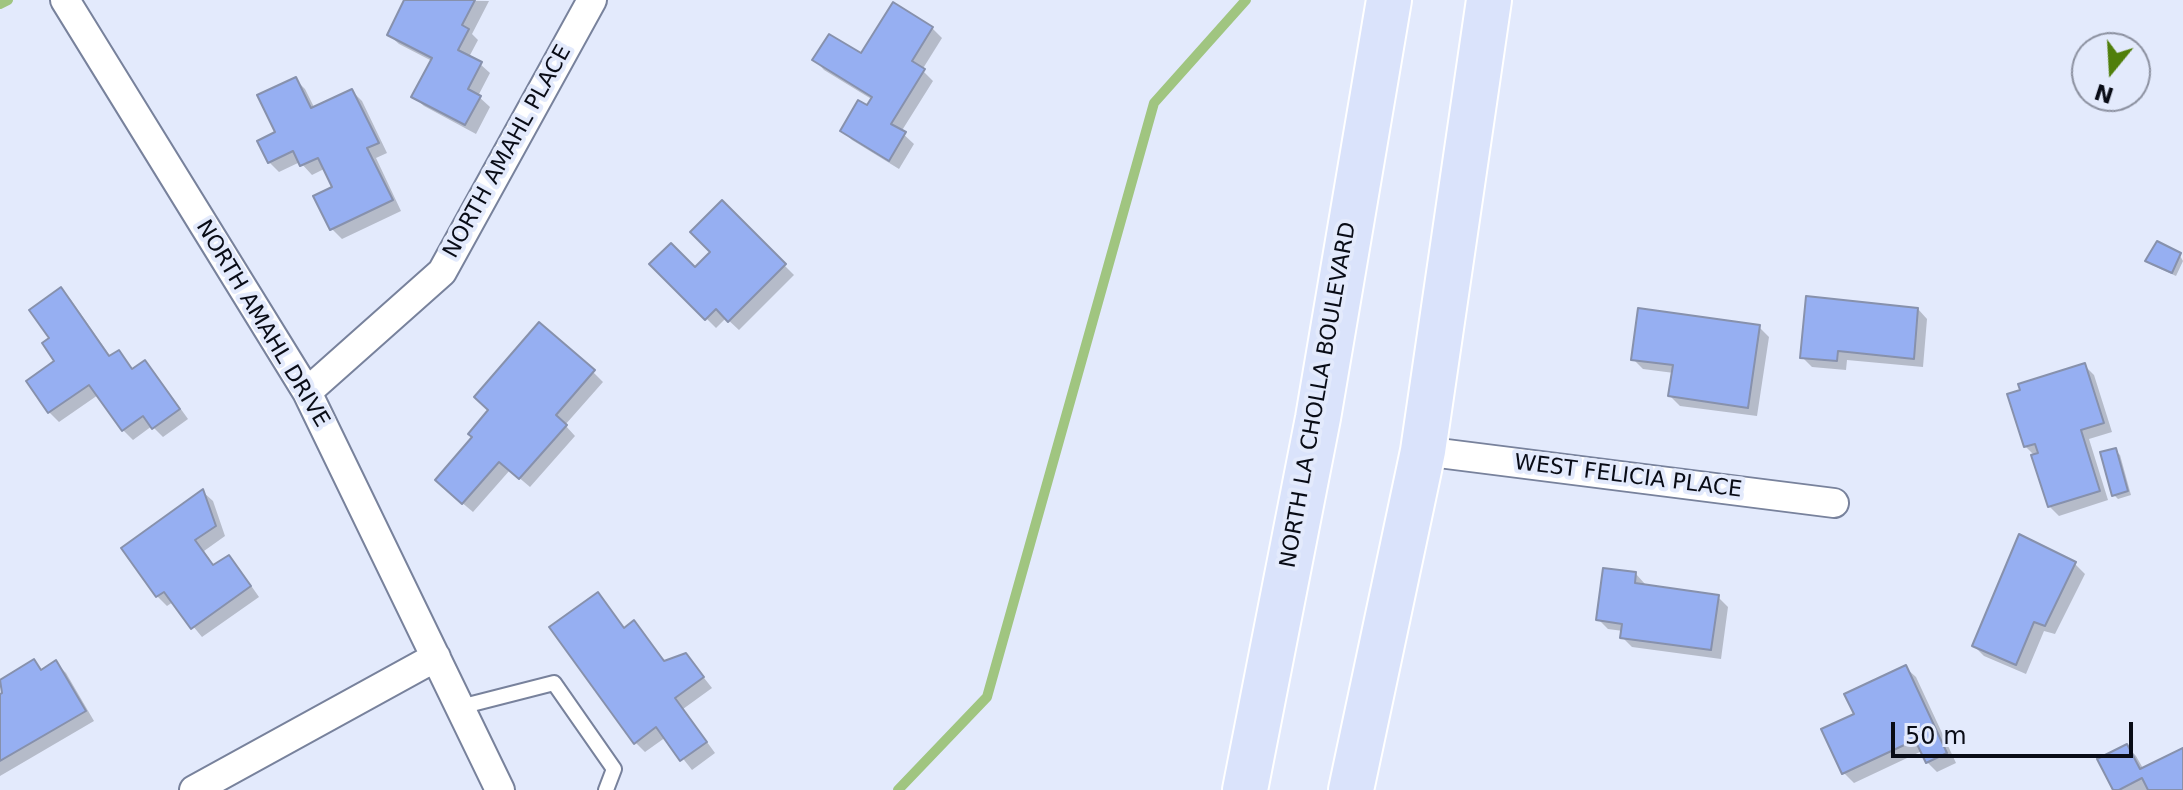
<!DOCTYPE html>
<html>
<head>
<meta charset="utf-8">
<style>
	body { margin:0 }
	#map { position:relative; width:2183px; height:790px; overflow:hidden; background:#e3eafc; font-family:"DejaVu Sans",sans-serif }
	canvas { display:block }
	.north { position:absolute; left:2071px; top:32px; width:80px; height:80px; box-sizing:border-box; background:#e3eafc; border:2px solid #8c91a0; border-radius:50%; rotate:198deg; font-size:22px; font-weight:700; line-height:32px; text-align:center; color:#090c16 }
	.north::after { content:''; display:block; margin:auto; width:28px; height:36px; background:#507f0b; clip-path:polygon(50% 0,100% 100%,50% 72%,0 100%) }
	.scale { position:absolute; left:1891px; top:722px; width:242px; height:36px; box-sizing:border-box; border:4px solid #090c16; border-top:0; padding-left:10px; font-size:24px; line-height:28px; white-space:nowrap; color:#090c16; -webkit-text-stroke:6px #e3eafc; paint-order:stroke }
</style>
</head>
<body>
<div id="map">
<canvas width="2183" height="790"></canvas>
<div class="north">N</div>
<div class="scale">50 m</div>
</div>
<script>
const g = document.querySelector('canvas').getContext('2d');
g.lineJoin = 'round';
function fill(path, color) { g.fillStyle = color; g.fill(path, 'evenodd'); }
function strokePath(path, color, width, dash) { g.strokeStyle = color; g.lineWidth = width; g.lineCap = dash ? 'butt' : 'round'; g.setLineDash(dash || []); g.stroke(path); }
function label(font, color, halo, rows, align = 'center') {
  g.font = font + ' "DejaVu Sans",sans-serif'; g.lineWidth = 8; g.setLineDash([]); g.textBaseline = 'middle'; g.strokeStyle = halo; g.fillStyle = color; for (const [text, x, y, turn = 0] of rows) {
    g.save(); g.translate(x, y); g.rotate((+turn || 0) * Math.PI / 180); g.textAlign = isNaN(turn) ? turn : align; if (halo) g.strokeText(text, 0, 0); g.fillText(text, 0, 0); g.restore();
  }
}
fill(new Path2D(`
	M407 0 489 1 472 34 478 40 469 57 480 64 490 73 478 96 490 107 476 134 424 106 414 97 432 61 399 44 389 35Z
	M932 28 942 38 922 70 933 81 901 132 914 144 899 169 852 140 842 130 867 108 873 100 824 70 815 60 862 56Z
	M295 79 305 89 315 109 352 91 362 101 387 153 376 158 401 211 342 239 332 229 316 197 335 187 326 168 312 175 300 162 279 172 269 162Z
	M722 203 794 275 739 330 726 318 716 328 652 264 695 270 713 252Z
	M2179 254 2183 261 2176 276 2152 265 2148 260Z
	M61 290 71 300 111 357 118 352 134 370 145 363 155 373 188 419 163 437 152 426 133 440 123 430 98 395 59 422 49 412 29 382 57 362 52 339Z
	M1918 309 1927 319 1923 367 1847 360 1846 370 1812 367 1802 357Z
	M1759 327 1769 337 1757 416 1680 406 1670 396 1674 373 1643 369 1633 359Z
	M2084 365 2094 375 2112 432 2089 439 2108 500 2059 516 2049 506 2035 456 2025 446 2022 391Z
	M593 372 603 382 565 425 575 436 530 487 510 470 473 512 447 490 490 411Z
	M2115 450 2120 455 2131 495 2118 499 2114 495Z
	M203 492 213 501 225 536 204 551 215 567 228 557 238 567 259 597 202 637 173 602 167 606 157 596 123 549Z
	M2075 564 2085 574 2055 634 2044 631 2026 674 1984 656 1974 646Z
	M1636 574 1645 584V587L1718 597 1728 607 1721 659 1632 647 1622 637 1623 631 1608 629 1598 619Z
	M598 595 625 629 634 622 666 662 686 655 712 688 683 709 715 753 692 770 666 737 645 752 635 742Z
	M34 661 43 671 56 663 66 673 94 721 0 776V696L5 694 0 687V682Z
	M1906 668 1916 677 1956 763 1937 772 1927 762 1922 751 1854 783 1844 773 1857 715Z
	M2127 746 2136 756 2144 770 2183 750V790H2115Z`), '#0003');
strokePath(new Path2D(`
	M0 4 8 0
	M898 790 987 697 1154 103 1246 0`), '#a0c580', 10);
const building = new Path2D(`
	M404 0H475L462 25 469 29 458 50 482 62 468 89 481 96 465 125 411 97 432 58 387 35Z
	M893 2 933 27 912 61 925 69 891 124 906 132 889 161 840 131 858 100 867 105 872 97 812 60 829 34 861 53Z
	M296 77 311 108 352 89 379 143 367 148 393 200 330 230 313 196 332 187 318 158 300 166 293 151 268 163 257 141 275 132 257 95Z
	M722 200 786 264 728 322 716 309 705 320 649 264 671 243 695 267 710 252 690 232Z
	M2157 241 2181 253 2172 273 2145 261Z
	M61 287 109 356 119 350 132 369 145 360 180 409 152 429 143 416 122 431 89 385 48 413 26 381 54 361 42 343 49 338 29 310Z
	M1806 296 1918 308 1914 359 1838 351 1837 361 1800 358Z
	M1638 308 1760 325 1748 408 1668 396 1673 365 1631 360Z
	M539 322 595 370 556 415 567 425 519 479 499 462 462 504 435 480 472 437 468 434 488 410 474 397Z
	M2085 363 2104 423 2081 430 2100 491 2048 507 2031 455 2038 453 2035 444 2024 447 2007 394 2020 390 2018 384Z
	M2116 448 2128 491 2112 496 2100 452Z
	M203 489 216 526 195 540 213 565 229 555 251 586 191 629 164 592 156 597 121 548Z
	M2019 534 2076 562 2045 626 2034 622 2016 665 1972 646Z
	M1603 568 1636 572 1635 583 1719 595 1711 650 1620 638 1622 624 1596 620Z
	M598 592 624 628 634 620 664 661 686 653 704 677 675 698 707 742 680 761 656 727 634 744 549 627Z
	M34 659 41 670 56 660 86 711 0 761V694L2 693 0 680Z
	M1906 665 1947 753 1926 763 1915 740 1842 774 1821 729 1854 714 1844 694Z
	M2127 744 2140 769 2183 748V790H2148L2142 778 2119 790H2113L2097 759Z`);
fill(building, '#96aff2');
strokePath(building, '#8791ac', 2);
const lane = new Path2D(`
	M460 707 554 683 614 769 606 790`);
const street = new Path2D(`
	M65 0 307 392 500 790
	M307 392 442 272 592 0
	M1423 451 1834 503
	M194 790 436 657`);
const primary = new Path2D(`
	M1245 790 1318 418 1389 0
	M1351 790 1423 451 1489 0`);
strokePath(lane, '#78829c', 18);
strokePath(street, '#78829c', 32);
strokePath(primary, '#fff', 48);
strokePath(lane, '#fff', 14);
strokePath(street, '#fff', 28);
strokePath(primary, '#dae3fb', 44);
label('22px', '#090c16', '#e3eafc', [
	["NORTH AMAHL PLACE",508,152,-61],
	["NORTH AMAHL DRIVE",262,324,59],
	["NORTH LA CHOLLA BOULEVARD",1319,395,-80],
	["WEST FELICIA PLACE",1628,477,7]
]);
</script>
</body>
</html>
